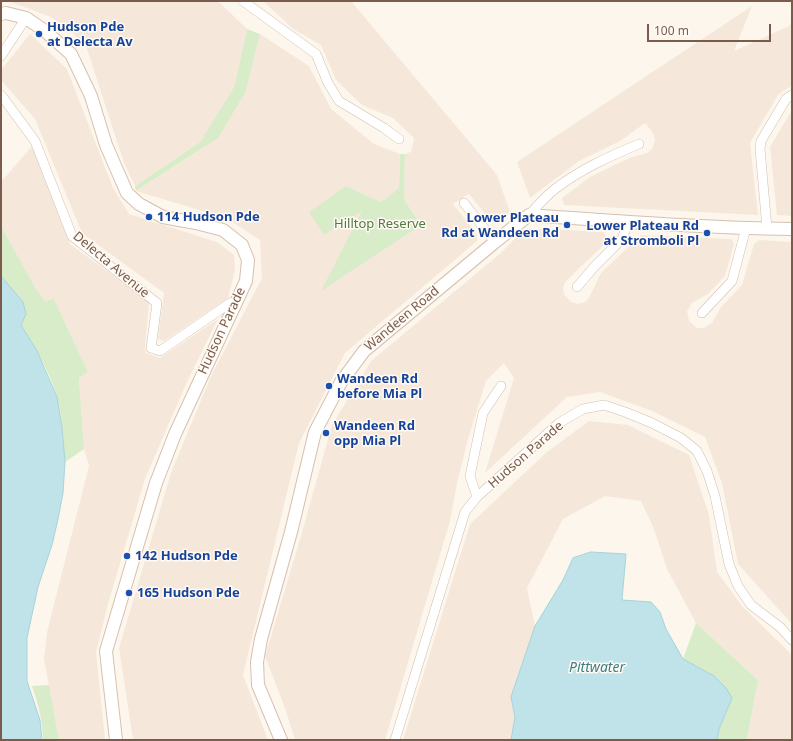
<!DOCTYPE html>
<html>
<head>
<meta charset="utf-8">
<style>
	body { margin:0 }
	#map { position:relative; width:793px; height:741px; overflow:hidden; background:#fdf6ec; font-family:"Noto Sans",sans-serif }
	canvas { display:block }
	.frame { position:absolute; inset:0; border:2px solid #7a5c4d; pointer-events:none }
	.scale { position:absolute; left:647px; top:24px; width:124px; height:18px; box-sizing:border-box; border:2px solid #7a5c4d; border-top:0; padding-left:5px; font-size:12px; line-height:14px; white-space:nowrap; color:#7a5c4d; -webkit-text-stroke:3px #fffaf3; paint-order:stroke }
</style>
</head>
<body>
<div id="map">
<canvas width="793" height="741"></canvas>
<div class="frame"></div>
<div class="scale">100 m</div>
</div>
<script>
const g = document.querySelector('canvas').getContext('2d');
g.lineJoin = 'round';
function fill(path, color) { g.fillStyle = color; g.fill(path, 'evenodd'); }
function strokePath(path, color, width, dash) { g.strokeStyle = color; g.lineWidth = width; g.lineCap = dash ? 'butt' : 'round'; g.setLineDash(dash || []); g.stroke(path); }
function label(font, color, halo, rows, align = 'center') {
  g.font = font + ' "Noto Sans",sans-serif'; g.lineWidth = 3; g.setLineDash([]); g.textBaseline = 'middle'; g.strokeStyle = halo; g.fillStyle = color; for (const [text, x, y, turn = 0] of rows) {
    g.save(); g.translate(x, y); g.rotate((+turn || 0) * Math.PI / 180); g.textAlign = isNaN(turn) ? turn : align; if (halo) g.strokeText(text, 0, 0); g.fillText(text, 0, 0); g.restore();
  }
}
fill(new Path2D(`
	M8 1H218L247 29 234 87 200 142 135 186 124 163 85 43 51 17Z
	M263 1H351L497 175 510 212 498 223 492 222 469 194 453 204 477 234V241L345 353 299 443 243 675 268 740H133L119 648 171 473 211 376 262 278 260 240 226 218 136 191 203 148 246 91 260 34 309 66 331 109 374 144 400 154 399 188 381 202 346 186 362 210 421 225 404 199 405 154 411 152 414 138 393 118 362 105 336 80 321 45 293 29Z
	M752 6 734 51 789 26 792 21V86L783 91 778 95 750 143 758 215 564 205 562 198 590 177 629 158 647 153 651 150 653 147 655 140 653 133 645 123 620 141 579 161 530 198 517 162Z
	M30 34 67 69 113 188 129 214 217 242 234 255 235 270 228 298 164 341 158 339 164 293 82 233 35 119 1 80V70Z
	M792 110V216L777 215 770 147Z
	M33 145 70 244 149 302 145 348 146 353 160 358 218 319 186 384 145 479 108 604 96 652 105 740H59L44 659 47 632 89 466 84 449 79 378 88 372 54 299 45 301 35 287 1 226V182Z
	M549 229 604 232 608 241 565 282 563 288 564 294 571 302 578 304 585 302 589 298 601 273 641 235 731 239 734 244 725 276 708 294 692 303 687 311 689 321 697 328H704L712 323 721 307 742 285 754 244 760 240 792 242V624L738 564 722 483 705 437 652 411 600 392 567 397 485 473 514 378 504 363 486 381 468 439 457 483 450 521 385 740H295L286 711 265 656 301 536 332 425 371 361 501 253 523 230Z
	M589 421 628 425 689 455 709 515 717 572 742 606 790 653 792 659V740H747L758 680 696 623 667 569 654 529 641 501 605 496 563 519 527 588 535 626 511 697 515 717 511 740H403L470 524 547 452Z`), '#f5e8da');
fill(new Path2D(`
	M247 29 260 34 246 91 218 138 136 191 135 186 200 142 234 87Z
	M400 154H405L404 199 421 225 321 291 362 211 324 235 309 212 346 186 381 202 399 188Z
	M1 226 35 287 45 301 54 299 88 372 79 378 84 449 65 462C63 440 63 418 57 397 50 372 35 347 21 325L26 314 23 302 1 276Z
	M696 623 758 680 747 740H717L719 729 732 698 714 676 683 659Z
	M49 685 59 740H43C42 718 39 707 32 686Z`), '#d8ecc9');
const water = new Path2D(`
	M1 276 23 302 26 314 21 325 37 351 57 397 62 427 65 462 63 493 58 519 52 545 38 587 27 638V681L40 720 42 740H1Z
	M591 552 626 554 622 600 651 602 660 612 666 629 683 659 714 676 726 688 732 698 719 729 717 740H511L515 717 511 697 514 688 535 626 563 580 573 558Z`);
fill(water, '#bfe3e8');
strokePath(water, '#a5d3da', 1);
const street = new Path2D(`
	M243 1 316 54 328 83 339 101 384 128 399 139
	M1 56 26 18
	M1 95 35 141 72 236 157 303 151 348 160 351 230 303 237 301
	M464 203 495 242
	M529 215C537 206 546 196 555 189 581 169 610 156 639 144
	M767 228 760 149 761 141 786 99 792 95
	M577 287 594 267 622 239 628 222
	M702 313 732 281 746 228
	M477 497 470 476 483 413 501 386
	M395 740 465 512 477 497 559 423 583 409 604 405 625 412 652 423 681 438 697 451 707 471 715 496 729 564 738 586 751 605 780 627 792 640`);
const secondary = new Path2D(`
	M1 14 6 13 26 18 45 31 71 54 91 96 106 145 127 193 139 204 163 217 196 223 223 230 242 245 248 260 246 281 175 434 156 483 106 651 116 740
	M281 740 258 685 257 662 261 639 291 532 315 432 341 382 364 351 495 242 529 215C617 221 704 228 792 229`);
strokePath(street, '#d1beb0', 10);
strokePath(secondary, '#d6c0b0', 14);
strokePath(street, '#fff', 9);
strokePath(secondary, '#fff', 12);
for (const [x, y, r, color] of [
	[39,34,4,"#1a4fb4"],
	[149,217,4,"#1a4fb4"],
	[567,225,4,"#1a4fb4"],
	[707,233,4,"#1a4fb4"],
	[329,386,4,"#1a4fb4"],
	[326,433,4,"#1a4fb4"],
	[127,556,4,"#1a4fb4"],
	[129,593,4,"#1a4fb4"]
]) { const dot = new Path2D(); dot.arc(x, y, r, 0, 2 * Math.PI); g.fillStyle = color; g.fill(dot); strokePath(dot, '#fffaf3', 1.5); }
label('bold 13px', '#164399', '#fffaf3', [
	["Hudson Pde",47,27],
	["at Delecta Av",47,42],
	["114 Hudson Pde",157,217],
	["Lower Plateau",559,218,"right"],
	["Rd at Wandeen Rd",559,233,"right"],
	["Lower Plateau Rd",699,226,"right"],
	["at Stromboli Pl",699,241,"right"],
	["Wandeen Rd",337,379],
	["before Mia Pl",337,394],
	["Wandeen Rd",334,426],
	["opp Mia Pl",334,441],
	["142 Hudson Pde",135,556],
	["165 Hudson Pde",137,593]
], 'left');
label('13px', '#537a41', '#fffaf3', [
	["Hilltop Reserve",380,224]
]);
label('13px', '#7a5c4d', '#fffaf3', [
	["Delecta Avenue",111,265,40],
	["Wandeen Road",402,319,-40],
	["Hudson Parade",222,331,-65],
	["Hudson Parade",526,455,-41]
]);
label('italic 14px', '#437c86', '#fffaf3', [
	["Pittwater",597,668]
]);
</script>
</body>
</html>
